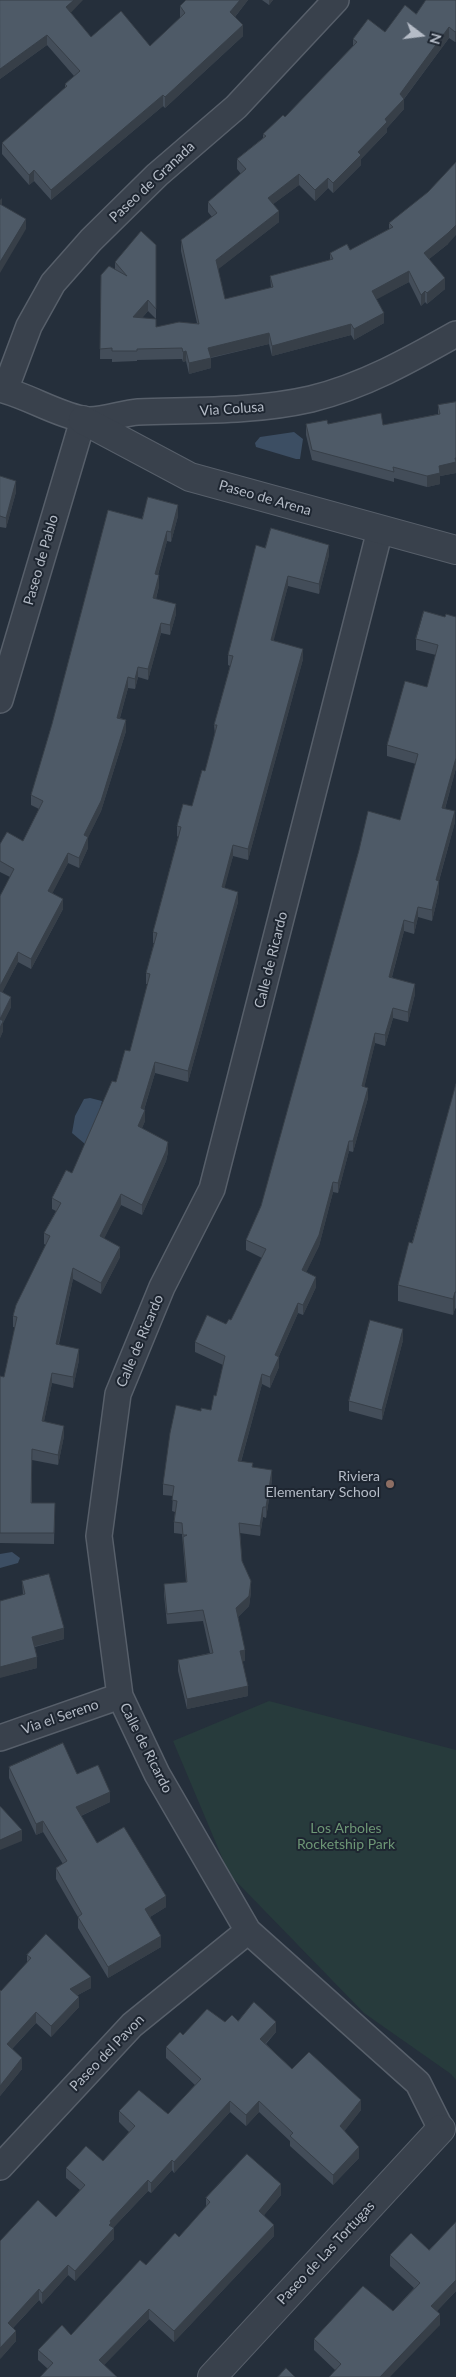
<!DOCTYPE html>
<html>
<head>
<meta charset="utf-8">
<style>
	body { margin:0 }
	#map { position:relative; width:456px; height:2377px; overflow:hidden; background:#252f3b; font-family:Lato,sans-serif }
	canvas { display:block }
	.north { position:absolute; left:396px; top:10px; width:50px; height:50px; -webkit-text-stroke:4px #1e2631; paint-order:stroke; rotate:105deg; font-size:14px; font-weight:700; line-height:20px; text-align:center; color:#b5bcc7 }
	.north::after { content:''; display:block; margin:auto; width:18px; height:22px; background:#b5bcc7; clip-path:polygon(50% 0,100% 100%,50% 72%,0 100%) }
</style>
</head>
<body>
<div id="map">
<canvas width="456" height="2377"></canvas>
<div class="north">N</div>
</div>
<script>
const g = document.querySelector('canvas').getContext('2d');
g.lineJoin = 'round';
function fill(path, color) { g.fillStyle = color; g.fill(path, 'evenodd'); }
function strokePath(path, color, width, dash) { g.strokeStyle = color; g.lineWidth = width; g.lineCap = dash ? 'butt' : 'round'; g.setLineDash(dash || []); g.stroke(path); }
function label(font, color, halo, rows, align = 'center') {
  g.font = font + ' Lato,sans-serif'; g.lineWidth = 4; g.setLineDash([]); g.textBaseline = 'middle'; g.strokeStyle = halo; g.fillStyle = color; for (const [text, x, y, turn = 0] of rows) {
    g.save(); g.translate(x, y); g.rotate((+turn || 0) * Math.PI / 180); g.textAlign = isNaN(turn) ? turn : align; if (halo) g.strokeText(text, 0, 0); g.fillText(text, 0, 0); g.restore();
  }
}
fill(new Path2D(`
	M269 1701 456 1750V2080L451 2074 364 2013 229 1874 173 1741Z`), '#273b3c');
fill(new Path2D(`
	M294 432 303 439 300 459H296L256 447 255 443 260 437Z
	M90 1098 102 1101 92 1136 85 1144 72 1133 75 1116 84 1099Z
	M12 1552 20 1558 18 1563 0 1568V1554Z`), '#3c4e63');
const minor = new Path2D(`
	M0 389C28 396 54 413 82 419 96 423 122 413 138 412 196 410 254 412 311 399 364 386 410 360 456 334
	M5 390 29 326 53 283 91 240 157 175 236 107 336 0
	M380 530 212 1189 162 1287 118 1394 99 1536 120 1696 157 1774 248 1931 418 2083 441 2129
	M0 700 83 420
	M0 1738 120 1696
	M0 2167 132 2025 248 1931`);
const tertiary = new Path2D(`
	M83 420 190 477 456 550
	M212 2377 441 2129`);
strokePath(minor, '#575f6a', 28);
strokePath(tertiary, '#575f6a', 30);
strokePath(minor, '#39414c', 25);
strokePath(tertiary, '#39414c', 28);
fill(new Path2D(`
	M0 0 71 13 91 37 150 46 180 18V6L186 0H248L235 17 243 36 165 108 163 106 51 200 34 181 29 185 2 154V143L65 88V84L74 76 47 45 0 79Z
	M262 0H273L269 5Z
	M456 0V41L455 42 449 38 404 99V109L387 128V132L361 159V165L333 193 328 188 315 201 299 185 273 204 279 222 218 269 225 299 271 288 270 276 330 260V253L350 250 389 229V223L448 244 429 259 445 289 427 304 425 302 421 306 409 282 376 299 384 323 354 340 351 335 272 356 269 344 211 358V368L189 374 186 361 183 362 182 359 137 360V361L112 362V359H100L101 275 115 269V262L156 245V319L148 311 142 318 156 327 197 323 181 251V240L212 217 208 212V202L241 174 237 169V159L263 138V134L285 117 353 46V39L385 32 416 14Z
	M456 402V473L440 476V484L427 487 394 478V482L312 460 306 435V424L383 425 438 414V405Z
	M0 476 16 492 6 528 0 527Z
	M148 497 178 505V516L171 542 167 541 158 575H159V586L156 599 176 604V614L170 635 161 633 148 680 138 677 135 689 128 688 120 718 126 720V731L101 811 88 837V848L79 868 68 863 52 893 63 899V909L31 969 18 962 2 992 11 997V1007L3 1023V1031L0 1038V896L10 877 0 872V844L7 832 23 841 39 809 31 805V795L52 724 108 510 142 519Z
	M265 548 329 555 319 594 288 586 273 641 303 659 248 860 233 856 224 888 238 902 188 1082 155 1073 144 1110 145 1121 142 1128 168 1152 166 1161 142 1215 121 1205 104 1238 120 1257 101 1294 73 1279 59 1344 79 1360 73 1388 52 1383 44 1421 64 1436 58 1465 32 1460V1503H55L54 1544 0 1543V1376L4 1377 15 1327H13V1316L46 1245 44 1244V1233L56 1211 52 1209V1198L72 1173 116 1082 130 1051 148 984H146V973L154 943H153V932L178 837 177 836V826L192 806 205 771 215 735 214 725 230 666 228 665V655Z
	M445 617H456V768L445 809 455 822 439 881V892L432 921 418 917 414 934 404 931 392 977 415 994 408 1022 393 1018 385 1046 375 1043 364 1087 368 1098 353 1152 349 1151 338 1193 333 1192 319 1246 306 1272 316 1287 303 1315 298 1313 279 1356V1367L270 1388 262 1384 241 1462 253 1467 272 1480 266 1518 263 1517 260 1536 240 1533 242 1561 251 1592 249 1606 238 1617 245 1661H242L248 1696 187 1709 178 1671V1660L210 1653 203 1621 167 1624 164 1595V1584L186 1582 182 1534 174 1533V1522L175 1512 172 1511 173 1496 163 1495V1484L201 1411 211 1410 216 1396 223 1365 195 1352V1342L226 1324 231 1320 262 1258 246 1250V1240L261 1206 400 820 416 764 387 756V745L427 687 436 655 416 650V639Z
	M456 1084V1309L455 1308 453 1315 398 1301V1285L412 1243Z
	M403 1340 382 1420 349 1411V1401Z
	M22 1581 64 1639 35 1647 37 1668 2 1677 23 1595Z
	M9 1767 77 1774 110 1802 81 1816 97 1843 166 1907 150 1917 161 1947 108 1978 78 1928V1917L56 1879V1868L63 1864 43 1832 36 1835 9 1778Z
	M27 1955 91 1988 78 1995 79 2007 51 2037 36 2023 12 2049 22 2069 0 2096V1990L1 1991 27 1963Z
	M238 2021 276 2032 266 2044 292 2069 361 2110 344 2131 359 2158 333 2185 290 2146V2141L259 2112 246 2126 230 2112 174 2173 172 2170 151 2193 148 2191 113 2228 114 2239 75 2281 68 2275 42 2304 39 2300 13 2328 16 2341 0 2359 56 2217 80 2190 66 2178V2168L103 2161 129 2132 119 2122V2111L168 2114 195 2085 166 2058V2047L183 2035 225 2022Z
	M281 2195 264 2215 274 2236 174 2342 149 2319 104 2365 48 2369 38 2360V2350L71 2335 146 2265 179 2237 206 2207V2198Z
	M390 2255 456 2291 437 2311 440 2325 335 2370 314 2350V2339L393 2311 414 2288 390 2266Z`), '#434d59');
fill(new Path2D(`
	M74 0H83L66 18V7Z
	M240 0H248L230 23V12Z
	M269 0H273L269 5Z
	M243 25V36L165 108V97Z
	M449 27V38L403 100 404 99V109L387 128V132L361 159V165L333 193V183L385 119 400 94Z
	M456 31V41L455 42V32Z
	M47 35V45L0 79V69Z
	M163 95V106L51 200V190Z
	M34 170V181L29 185V175Z
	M299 174V185L268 208V198Z
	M328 178V188L315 201V190Z
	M2 198V209L0 210V200Z
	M279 211V222L216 271V260Z
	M26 219V229L0 273V262Z
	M456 225V235L448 244 424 263V253Z
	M409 271V282L372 302V291Z
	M445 278V289L427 304V293Z
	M425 291V302L421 306V295Z
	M148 300V311L133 328V317Z
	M384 313V323L354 340V329Z
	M351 324V335L272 356V346Z
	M269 333V344L208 358V348Z
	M186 351V361L183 362V352Z
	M211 358V368L189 374V363Z
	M456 458V473L440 476V484L427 487V476L439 466Z
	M16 481V492L6 528V518Z
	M178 505V516L171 542V532Z
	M167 531V541L155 585V574Z
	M329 545V555L319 594V584Z
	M159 575V586L153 609V598Z
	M288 576V586L271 651V640Z
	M176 604V614L170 635V625Z
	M161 623V633L148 680V669Z
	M303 649V659L248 860V849Z
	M138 667V677L135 689V679Z
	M128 677V688L117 728V718Z
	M126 720V731L101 811 84 846V835Z
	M456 758V768L442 819V808Z
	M455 811V822L436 891V880Z
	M88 837V848L79 868V858Z
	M233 845V856L222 898V887Z
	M68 853V863L48 902V891Z
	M439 881V892L432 921V910Z
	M238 892V902L188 1082V1071Z
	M63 899V909L31 969V959Z
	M418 907V917L414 934V923Z
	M404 920V931L389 987V977Z
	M18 952V962L0 997V986Z
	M415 984V994L408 1022V1012Z
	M11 997V1007L3 1023V1031L0 1038V1019Z
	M393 1008V1018L385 1046V1035Z
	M375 1033V1043L362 1097V1086Z
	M155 1062V1073L141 1119V1108Z
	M368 1088V1098L353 1152V1141Z
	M145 1110V1121L138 1137V1126Z
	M349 1141V1151L338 1193V1183Z
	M168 1142V1152L166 1161 142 1215V1205Z
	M333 1182V1192L319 1246 302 1281V1270Z
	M121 1194V1205L100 1247V1236Z
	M120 1247V1257L101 1294V1283Z
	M73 1268V1279L56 1354V1344Z
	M316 1277V1287L303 1315V1305Z
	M455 1292V1308L453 1315V1299Z
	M298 1303V1313L275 1365V1355Z
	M403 1329V1340L382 1420V1410Z
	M79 1349V1360L73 1388V1377Z
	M279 1357V1367L270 1388V1377Z
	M52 1373V1383L42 1431V1421Z
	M262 1374V1384L238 1472V1461Z
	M64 1426V1436L58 1465V1455Z
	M272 1470V1480L266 1518V1507Z
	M263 1507V1517L260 1536V1526Z
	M251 1581V1592L249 1606 236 1619V1608Z
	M64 1628V1639L32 1647V1637Z
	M245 1650V1661L240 1662V1651Z
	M37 1657V1668L0 1678V1667Z
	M248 1686V1696L187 1709V1699Z
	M110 1792V1802L76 1818V1807Z
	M43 1821V1832L36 1835V1824Z
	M22 1830V1841L0 1850V1840Z
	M166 1896V1907L145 1920V1909Z
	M161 1936V1947L108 1978V1967Z
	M91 1977V1988L70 1999V1989Z
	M79 1997V2007L51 2037V2026Z
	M36 2012V2023L7 2054V2044Z
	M276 2022V2032L260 2049V2039Z
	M22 2058V2069L0 2096V2086Z
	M361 2100V2110L340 2137V2126Z
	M230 2101V2112L174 2173V2162Z
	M259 2101V2112L246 2126V2115Z
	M359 2147V2158L333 2185V2175Z
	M172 2160V2170L151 2193V2183Z
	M148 2180V2191L111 2230 114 2228V2239L75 2281V2271L110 2221Z
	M281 2184V2195L259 2221V2211Z
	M274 2225V2236L174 2342V2331Z
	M68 2265V2275L42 2304V2293Z
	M456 2280V2291L431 2317V2306Z
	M39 2289V2300L8 2333V2323Z
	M149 2309V2319L99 2370V2360Z
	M440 2314V2325L390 2377H380Z
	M16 2331V2341L0 2359V2348Z`), '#373f48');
const building = new Path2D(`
	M0 0H74L66 7 91 37 121 11 150 46 185 13 180 6 186 0H240L230 12 243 25 165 97 163 95 51 190 34 170 29 175 2 143 67 86 65 84 80 71 47 35 0 69Z
	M426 0H456V31L455 32 449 27 400 94 404 99 385 119 387 122 358 152 361 155 333 183 328 178 315 190 299 174 268 198 279 211 216 260 225 299 273 287 270 276 333 259 330 253 347 244 350 250 393 227 389 223 428 192 456 162V225L448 233 424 253 445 278 427 293 425 291 421 295 409 271 372 291 384 313 354 329 351 324 272 346 269 333 208 348 211 358 189 363 186 351 183 352 182 348 137 349V351H112V348L100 349 101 275 109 266 127 276 115 262 141 231 156 245V309L148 300 133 317 156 319V327L179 322 199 324 181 240 217 213 208 202 246 169 237 159 266 136 263 134 283 115 285 117 357 42 353 39 368 19 385 32 405 5 416 14Z
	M0 204 26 219 0 262Z
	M456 402V458H455L456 462 439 466 440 473 427 476 393 467 394 472 312 450 306 424 327 420 328 424 381 413 383 425 440 414 438 405Z
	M0 476 16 481 6 518 0 516Z
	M148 497 178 505 171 532 167 531 155 574 159 575 153 598 176 604 170 625 161 623 148 669 138 667 135 679 128 677 117 718 126 720 101 801 84 835 88 837 79 858 68 853 48 891 63 899 31 959 18 952 0 986V896L14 869 0 861V844L7 832 23 841 43 801 31 795 52 724 108 510 142 519Z
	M271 528 329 545 319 584 288 576 271 640 303 649 248 849 233 845 222 887 238 892 188 1071 155 1062 141 1108 145 1110 138 1126 168 1142 166 1151 142 1205 121 1194 100 1236 120 1247 101 1283 73 1268 56 1344 79 1349 73 1377 52 1373 42 1421 64 1426 58 1455 32 1449 31 1503H55L54 1533H0V1376L4 1377 17 1317 13 1316 16 1305 50 1236 44 1233 61 1203 52 1198 66 1170 72 1173 112 1081 116 1082 125 1050 130 1051 150 974 146 973 157 933 153 932 181 827 177 826 183 804 192 806 202 770 205 771 217 725H214L233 656 228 655 256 545 265 548Z
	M424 611 445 617 446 614 456 617V758L442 808 455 811 436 880 439 881 432 910 418 907 414 923 404 920 389 977 415 984 408 1012 393 1008 385 1035 375 1033 362 1086 368 1088 353 1141H349L338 1183 333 1182 319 1235 302 1270 316 1277 303 1305 298 1303 275 1355 279 1357 270 1377 262 1374 238 1461 253 1463 252 1467 272 1470 266 1507H263L260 1526 239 1523 242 1561 251 1581 249 1596 236 1608 245 1650 240 1651 248 1686 187 1699 178 1660 213 1653 203 1610 167 1614 164 1584 187 1582 183 1537 187 1535H183L182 1523 174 1522 177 1501 172 1500 174 1486 163 1484 170 1433 176 1405 201 1411V1408L211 1410 214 1395 216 1396 225 1356 195 1342 207 1315 226 1324 229 1319 231 1320 266 1249 246 1240 261 1206 359 850 368 811 400 820 418 754 387 745 405 681 427 687 438 645 416 639Z
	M0 991 11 997 0 1019 3 1021 0 1028Z
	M456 1084V1292H455L453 1299 398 1285 409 1242 412 1243Z
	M370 1320 403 1329 382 1410 349 1401Z
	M49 1574 64 1628 32 1637 37 1657 0 1667V1601L25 1594 22 1581Z
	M63 1743 77 1774 98 1765 110 1792 76 1807 97 1843 124 1827 166 1896 145 1909 161 1936 108 1967 78 1917 82 1914 56 1868 67 1861 43 1821 36 1824 9 1767Z
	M0 1806 22 1830 0 1840Z
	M46 1934 91 1977 70 1989 79 1997 51 2026 36 2012 7 2044 22 2058 0 2086V1990L1 1991 31 1958 27 1955Z
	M254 2002 276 2022 260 2039 292 2069 309 2052 361 2100 340 2126 359 2147 333 2175 290 2136 293 2133 259 2101 246 2115 230 2101 174 2162 172 2160 151 2183 148 2180 110 2221 111 2223 109 2225 114 2228 75 2271 68 2265 42 2293 39 2289 8 2323 16 2331 0 2348V2241L38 2200 56 2217 85 2185 66 2168 86 2146 103 2161 135 2126 119 2111 139 2090 168 2114 201 2079 166 2047 180 2032 183 2035 207 2009 225 2022 232 2015 238 2021Z
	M247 2154 281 2184 259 2211 274 2225 174 2331 149 2309 99 2360 117 2377H40L53 2363 38 2350 62 2325 71 2335 140 2260 146 2265 175 2233 179 2237 210 2202 206 2198Z
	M456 2222V2280L431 2306 440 2314 380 2377H329L341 2364 314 2339 363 2286 393 2311 420 2283 390 2255 411 2233 429 2250Z
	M286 2368 295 2377H278Z`);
fill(building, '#4e5a67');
strokePath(building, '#373f48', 1);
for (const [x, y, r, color] of [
	[390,1484,5,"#8d6e63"]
]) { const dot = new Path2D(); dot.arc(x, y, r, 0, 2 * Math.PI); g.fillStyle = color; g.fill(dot); strokePath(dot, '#1e2631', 2); }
label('14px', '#b5bcc7', '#1e2631', [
	["Paseo de Granada",152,182,-43],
	["Via Colusa",232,409,-4],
	["Paseo de Arena",265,498,16],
	["Paseo de Pablo",41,560,-74],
	["Calle de Ricardo",271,960,-76],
	["Calle de Ricardo",140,1341,-67],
	["Via el Sereno",60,1717,-19],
	["Calle de Ricardo",146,1748,63],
	["Paseo del Pavon",107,2053,-46],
	["Paseo de Las Tortugas",326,2253,-47]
]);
label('14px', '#b5bcc7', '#1e2631', [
	["Riviera",380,1476],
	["Elementary School",380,1492]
], 'right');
label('14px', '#6d9675', '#1e2631', [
	["Los Arboles",346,1828],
	["Rocketship Park",346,1844]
]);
</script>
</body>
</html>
